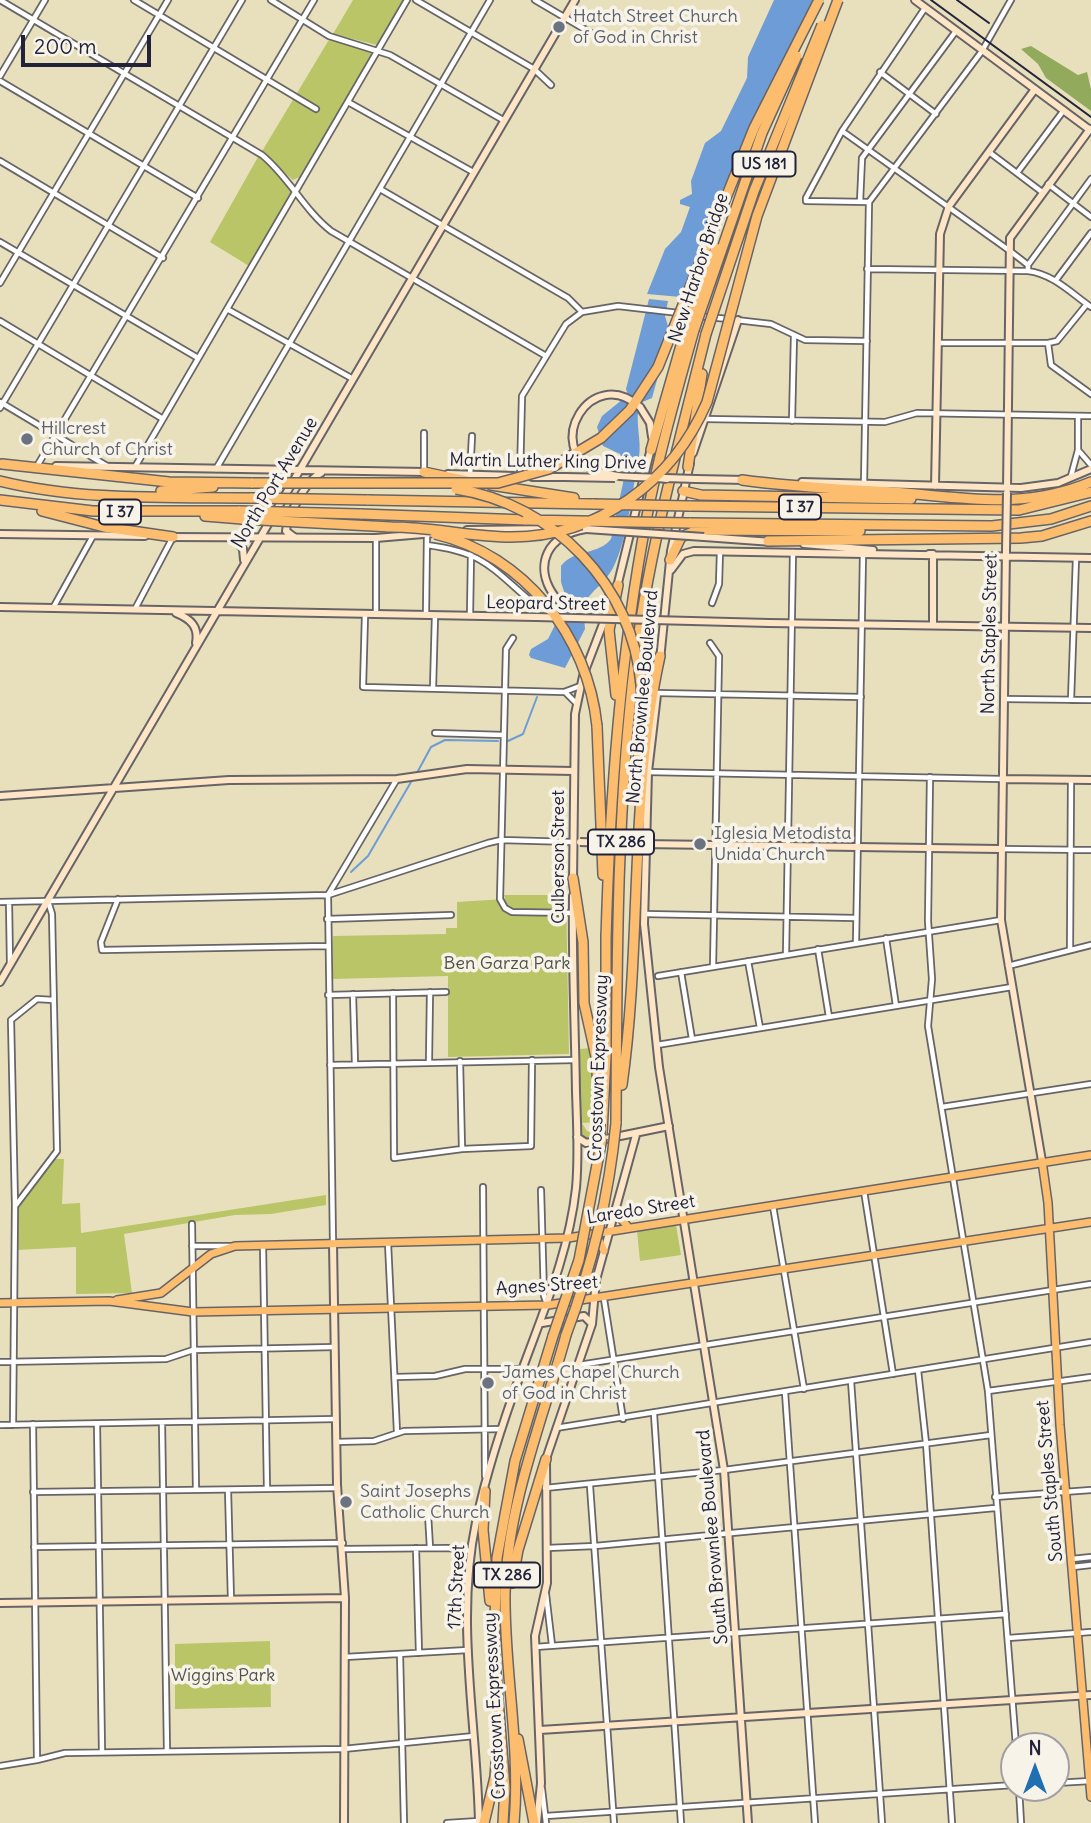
<!DOCTYPE html>
<html>
<head>
<meta charset="utf-8">
<style>
	body { margin:0 }
	#map { position:relative; width:1091px; height:1823px; overflow:hidden; background:#e8e0bc; font-family:Delius,sans-serif }
	canvas { display:block }
	.north { position:absolute; left:1000px; top:1732px; width:70px; height:70px; box-sizing:border-box; background:#f7f3e8; border:2px solid #a29fa3; border-radius:50%; rotate:0deg; font-size:19px; font-weight:700; line-height:28px; text-align:center; color:#22223b }
	.north::after { content:''; display:block; margin:auto; width:24px; height:32px; background:#1f6fb2; clip-path:polygon(50% 0,100% 100%,50% 72%,0 100%) }
	.scale { position:absolute; left:21px; top:35px; width:130px; height:32px; box-sizing:border-box; border:4px solid #22223b; border-top:0; padding-left:9px; font-size:21px; line-height:24px; white-space:nowrap; color:#22223b; -webkit-text-stroke:5px #f7f3e8; paint-order:stroke }
</style>
</head>
<body>
<div id="map">
<canvas width="1091" height="1823"></canvas>
<div class="north">N</div>
<div class="scale">200 m</div>
</div>
<script>
const g = document.querySelector('canvas').getContext('2d');
g.lineJoin = 'round';
function fill(path, color) { g.fillStyle = color; g.fill(path, 'evenodd'); }
function strokePath(path, color, width, dash) { g.strokeStyle = color; g.lineWidth = width; g.lineCap = dash ? 'butt' : 'round'; g.setLineDash(dash || []); g.stroke(path); }
function label(font, color, halo, rows, align = 'center') {
  g.font = font + ' Delius,sans-serif'; g.lineWidth = 7; g.setLineDash([]); g.textBaseline = 'middle'; g.strokeStyle = halo; g.fillStyle = color; for (const [text, x, y, turn = 0] of rows) {
    g.save(); g.translate(x, y); g.rotate((+turn || 0) * Math.PI / 180); g.textAlign = isNaN(turn) ? turn : align; if (halo) g.strokeText(text, 0, 0); g.fillText(text, 0, 0); g.restore();
  }
}
fill(new Path2D(`
	M353 0H404L377 45 333 34Z
	M330 38 369 49 373 54 302 176 293 180 261 153Z
	M258 157 277 171 292 191 249 266 210 242Z
	M504 895H566L569 1054 448 1057V976L333 979V936L446 934V928H457V902L505 899Z
	M591 1048 596 1122 582 1123 587 1131 594 1134 593 1139 589 1140 579 1135 580 1049Z
	M55 1159H64L62 1204 80 1203 81 1233 326 1195V1205L271 1214 235 1215 124 1234 132 1293 76 1294V1247L16 1250 18 1209Z
	M676 1225 681 1255 640 1261 637 1231Z
	M270 1641 271 1707 175 1709V1644Z`), '#b9c567');
fill(new Path2D(`
	M1031 46 1078 75 1087 72 1091 89V111L1046 78 1038 64 1021 49Z`), '#92aa5c');
fill(new Path2D(`
	M774 0H824L681 297 647 294 665 249 681 232 690 207 680 204V200L692 194 691 181 705 143 721 131 747 78 748 57Z
	M649 299 668 301 665 316 670 333 652 398 640 403C634 421 642 439 639 457 632 490 628 539 613 568 605 583 591 591 583 605L585 629 565 668 531 658 529 655 531 649 548 639 567 601 561 582V566C574 549 599 555 611 539L626 469 620 454 603 446 597 427 602 416 628 395 626 389Z`), '#6d9cd6');
strokePath(new Path2D(`
	M508 741 523 734 537 697
	M418 771 431 747 445 740 498 741
	M351 872 368 856 411 782`), '#6d9cd6', 2);
const street = new Path2D(`
	M0 0 262 155C289 177 304 210 331 231L546 356
	M134 0 316 109
	M271 0 329 36 390 55 503 120
	M416 0 534 69 551 85
	M535 0 603 40
	M880 72 936 114
	M0 76 45 0
	M0 81 198 198
	M348 102 473 172
	M842 131 1010 251 1028 265V271C1053 274 1071 293 1091 307
	M989 152 1042 192
	M0 161 163 258
	M1017 173 1064 110
	M1048 184 1091 217
	M380 189 568 298 582 312
	M860 202 862 158 956 31
	M869 202 806 201V198L842 131 925 8
	M0 242 198 358
	M1028 265 1091 179
	M867 269 1028 271
	M1056 280 1091 233
	M0 283 168 0
	M227 309 353 379
	M698 316 728 319
	M736 320 771 324 805 340 867 341
	M0 321 163 419
	M938 343H1048L1051 365 1091 394
	M1048 343 1057 341 1087 304
	M0 402 107 466
	M0 408 242 0
	M706 419 885 422 917 413 1091 416
	M792 421 794 335
	M1078 450V416
	M37 466 314 0
	M135 467 407 0
	M216 469 490 0
	M424 471V433
	M470 475 472 436
	M520 476 522 396 566 324 582 312 618 306 679 313
	M1071 476 1078 450 1091 465
	M864 484 869 202 982 51 1011 0
	M427 545C481 552 489 565 527 598
	M712 603 719 584 720 551
	M53 608 93 536
	M135 609 173 537
	M376 614V538
	M365 615 363 687 564 692 580 686
	M426 615 427 534
	M470 615 471 554
	M513 638 506 649 500 899 505 908 512 912 573 913
	M710 643 719 656 713 967
	M433 688 435 616
	M565 692 577 704
	M657 693 861 697
	M1004 699 1091 700
	M1071 700 1076 558
	M435 733 504 735
	M648 772 1002 779
	M930 777 928 921 932 979 928 1026 988 1391 1016 1746
	M1001 849 1091 850
	M118 899 101 942 102 950 327 946
	M0 902 328 895 488 843 501 840 573 842
	M9 902 10 963
	M644 914 856 918
	M327 919 451 915
	M886 938 896 1006
	M856 943 863 554
	M818 949 829 1017
	M1070 950 1071 780
	M786 955 793 552
	M748 961 760 1028
	M1008 966 1091 945
	M681 972 692 1039
	M658 976 1001 920
	M393 993 394 1158 462 1149 531 1146 532 1060
	M353 994 355 1064
	M328 995 446 992
	M657 1045 1012 987
	M429 1061 430 992
	M460 1061 462 1149
	M330 1065 575 1060
	M942 1107 1091 1084
	M483 1187 485 1476
	M541 1190 544 1296 547 1304
	M864 1191 893 1374
	M16 1205 57 1151 52 914 48 901
	M773 1206 804 1389
	M192 1224 196 1490
	M333 1243 328 895 397 779
	M388 1243 397 1432
	M192 1246H231
	M263 1246 267 1489
	M604 1299 623 1419
	M0 1362 166 1359 193 1350 335 1347
	M579 1365 1091 1284
	M918 1370 926 1443 952 1823
	M396 1377 435 1376 465 1369H522
	M851 1381 882 1823
	M988 1391 1091 1377
	M785 1392 815 1823
	M654 1414 681 1823
	M162 1423 167 1751
	M97 1424 102 1752
	M0 1425 336 1419
	M13 1425 15 1205 11 1020 37 999 53 1000
	M556 1428 1091 1342
	M336 1442 374 1441 404 1431 502 1429
	M590 1486 614 1823
	M545 1488 724 1470 991 1435
	M228 1490 231 1600
	M33 1492 338 1488
	M995 1497 1091 1490
	M428 1514 430 1548
	M34 1547 343 1543
	M416 1548 419 1653
	M547 1548 595 1546 995 1508
	M344 1549 448 1548 471 1551
	M1072 1559 1091 1557
	M1073 1567 1091 1565
	M546 1594 552 1645
	M1008 1638 1091 1632
	M535 1647 1006 1614
	M400 1654 404 1823
	M345 1657 468 1650
	M37 1760 65 1753 343 1749 474 1736
	M0 1766 37 1760 33 1424
	M1056 1783 1090 1781
	M1019 1788 1021 1823
	M542 1789 546 1823
	M546 1816 1014 1785
	M447 1823 479 1821`);
const secondary = new Path2D(`
	M915 0 1090 130
	M640 407 650 423 652 437
	M693 453 738 320
	M56 466 426 472
	M448 474 514 476
	M532 477H565
	M696 479 746 480
	M802 482 1021 488 1058 483 1091 469
	M935 486 940 234 949 206 1035 89
	M1007 489 1010 238 1090 129
	M586 529C501 543 565 650 611 595
	M467 530 551 529
	M0 534 145 536
	M170 537 376 538 435 533
	M294 537 286 531C287 516 307 479 321 473
	M704 537 772 542
	M235 540 243 549 244 560
	M804 544 873 550
	M1006 550 1001 920 1042 1161
	M929 554H933V625
	M671 570 683 554 694 551 1091 558
	M617 587 651 448
	M0 607 536 617
	M176 613C191 619 199 627 196 643
	M769 623 1091 628
	M660 660 671 551 690 463
	M657 695 648 772 644 924 659 1067 724 1470 748 1823
	M1002 779 1091 780
	M0 796 229 780 397 779 467 769 573 771
	M642 844 1000 849
	M573 882 575 714 583 676 614 595
	M0 982 575 0
	M577 1137 586 1143 669 1126
	M333 1244 337 1485 345 1598 344 1823
	M542 1323 584 1316 592 1324
	M0 1603 345 1598
	M540 1730 1091 1695
	M479 1823C477 1723 455 1621 476 1522 486 1474 505 1416 522 1370 544 1310 569 1252 576 1188 579 1156 577 1124 576 1092 575 1027 572 962 573 896
	M537 1823 541 1783 535 1636 547 1583 546 1459 592 1324 596 1280 636 1135`);
const primary = new Path2D(`
	M1042 1161 1048 1203 1060 1425 1091 1797
	M615 1212 629 1228
	M596 1234 604 1251
	M117 1300 161 1293 211 1254 235 1246 568 1238 1091 1155
	M0 1303 109 1301 193 1312 548 1305 1091 1222`);
const highway = new Path2D(`
	M651 450 686 328
	M2 464 169 482 253 483
	M688 467 702 374
	M424 472 467 481
	M742 480C792 487 841 489 891 492 963 497 1022 511 1091 482
	M0 481C81 501 169 497 252 498
	M491 485 574 498
	M161 491 213 487
	M683 491 701 495 911 499
	M0 500 93 511H240
	M367 500 594 504
	M689 506 1019 510 1091 492
	M42 511 104 527 173 537
	M360 514 526 520
	M205 516 242 519
	M689 523 992 526 1051 519 1091 506
	M768 541 1021 538 1042 536 1091 521
	M670 560 681 537 698 530 860 531
	M616 695 609 630 618 585
	M597 726 603 875
	M573 878 583 942 584 1003 596 1057 599 1102
	M606 939C610 796 620 656 647 516 659 453 677 391 694 330
	M622 1085C642 943 629 797 660 656
	M616 1123C617 969 616 814 635 661 649 550 679 443 706 334
	M602 1134 606 1056V934
	M485 1491 483 1530 490 1601
	M512 1583 518 1550 546 1459
	M518 1739 534 1823
	M484 1823 495 1777 497 1750
	M503 1823 505 1788 494 1648 497 1558 515 1461 553 1336
	M514 1823C521 1747 504 1670 505 1594 507 1505 543 1419 566 1335`);
strokePath(street, '#676468', 8);
strokePath(secondary, '#676468', 10);
strokePath(primary, '#676468', 10);
strokePath(highway, '#676468', 12);
strokePath(street, '#fff', 4.5);
strokePath(secondary, '#fee5c5', 6);
strokePath(primary, '#fcbd6f', 7);
strokePath(highway, '#fcbd6f', 9);
strokePath(new Path2D(`
	M931 0 1091 117
	M957 0 989 23`), '#22223b', 2);
const secondaryBridge = new Path2D(`
	M640 407C590 363 542 449 597 471 616 479 646 476 667 479
	M565 477 615 478
	M665 478 696 479
	M586 529 704 537
	M1006 550 1007 493
	M536 617 769 623
	M580 842 640 844`);
const highwayBridge = new Path2D(`
	M686 328 716 248
	M694 330 762 133 797 56
	M706 334 754 191 822 25
	M253 483H498L549 469 601 438 630 410 658 367 754 128 819 0
	M456 489C554 504 633 586 641 685 645 722 637 760 634 798
	M252 498 367 500
	M594 504 689 506
	M240 511 360 514
	M242 519 391 527
	M526 520 689 523
	M387 527C429 526 469 537 511 537 599 537 673 481 707 402L757 216 838 0
	M435 534C525 555 588 637 597 726
	M600 1124V1145
	M566 1335C592 1266 609 1196 616 1123
	M553 1336 579 1260 602 1138`);
strokePath(secondaryBridge, '#676468', 10, []);
strokePath(highwayBridge, '#676468', 12, []);
strokePath(secondaryBridge, '#fee5c5', 6);
strokePath(highwayBridge, '#fcbd6f', 9);
for (const [x, y, r, color] of [
	[559,27,7,"#6b7280"],
	[27,439,7,"#6b7280"],
	[700,844,7,"#6b7280"],
	[488,1383,7,"#6b7280"],
	[346,1502,7,"#6b7280"]
]) { const dot = new Path2D(); dot.arc(x, y, r, 0, 2 * Math.PI); g.fillStyle = color; g.fill(dot); strokePath(dot, '#f7f3e8', 2.5); }
for (const [x, y, w] of [
	[764,164,63],
	[800,507,42],
	[120,512,42],
	[621,842,66],
	[507,1575,66]
]) { const box = new Path2D(); box.roundRect(x - w / 2, y - 12.5, w, 25, 5); g.fillStyle = '#f7f3e8'; g.fill(box); strokePath(box, '#22223b', 2); }
label('bold 16px', '#22223b', null, [
	["US 181",764,164],
	["I 37",800,507],
	["I 37",120,512],
	["TX 286",621,842],
	["TX 286",507,1575]
]);
label('18px', '#5b616d', '#f7f3e8', [
	["Hatch Street Church",573,17],
	["of God in Christ",573,38],
	["Hillcrest",41,429],
	["Church of Christ",41,450],
	["Iglesia Metodista",714,834],
	["Unida Church",714,855],
	["James Chapel Church",502,1373],
	["of God in Christ",502,1394],
	["Saint Josephs",360,1492],
	["Catholic Church",360,1513]
], 'left');
label('18px', '#22223b', '#f7f3e8', [
	["New Harbor Bridge",699,268,-72],
	["Martin Luther King Drive",548,462,1],
	["North Port Avenue",275,483,-59],
	["Leopard Street",546,604,1],
	["North Staples Street",990,634,-89],
	["North Brownlee Boulevard",643,697,-85],
	["Culberson Street",559,857,-90],
	["Crosstown Expressway",599,1068,-88],
	["Laredo Street",641,1210,-9],
	["Agnes Street",547,1286,-4],
	["South Staples Street",1050,1481,-95],
	["South Brownlee Boulevard",713,1537,-95],
	["17th Street",457,1587,-87],
	["Crosstown Expressway",495,1706,-93]
]);
label('18px', '#4f5348', '#f7f3e8', [
	["Ben Garza Park",507,964],
	["Wiggins Park",223,1676]
]);
</script>
</body>
</html>
